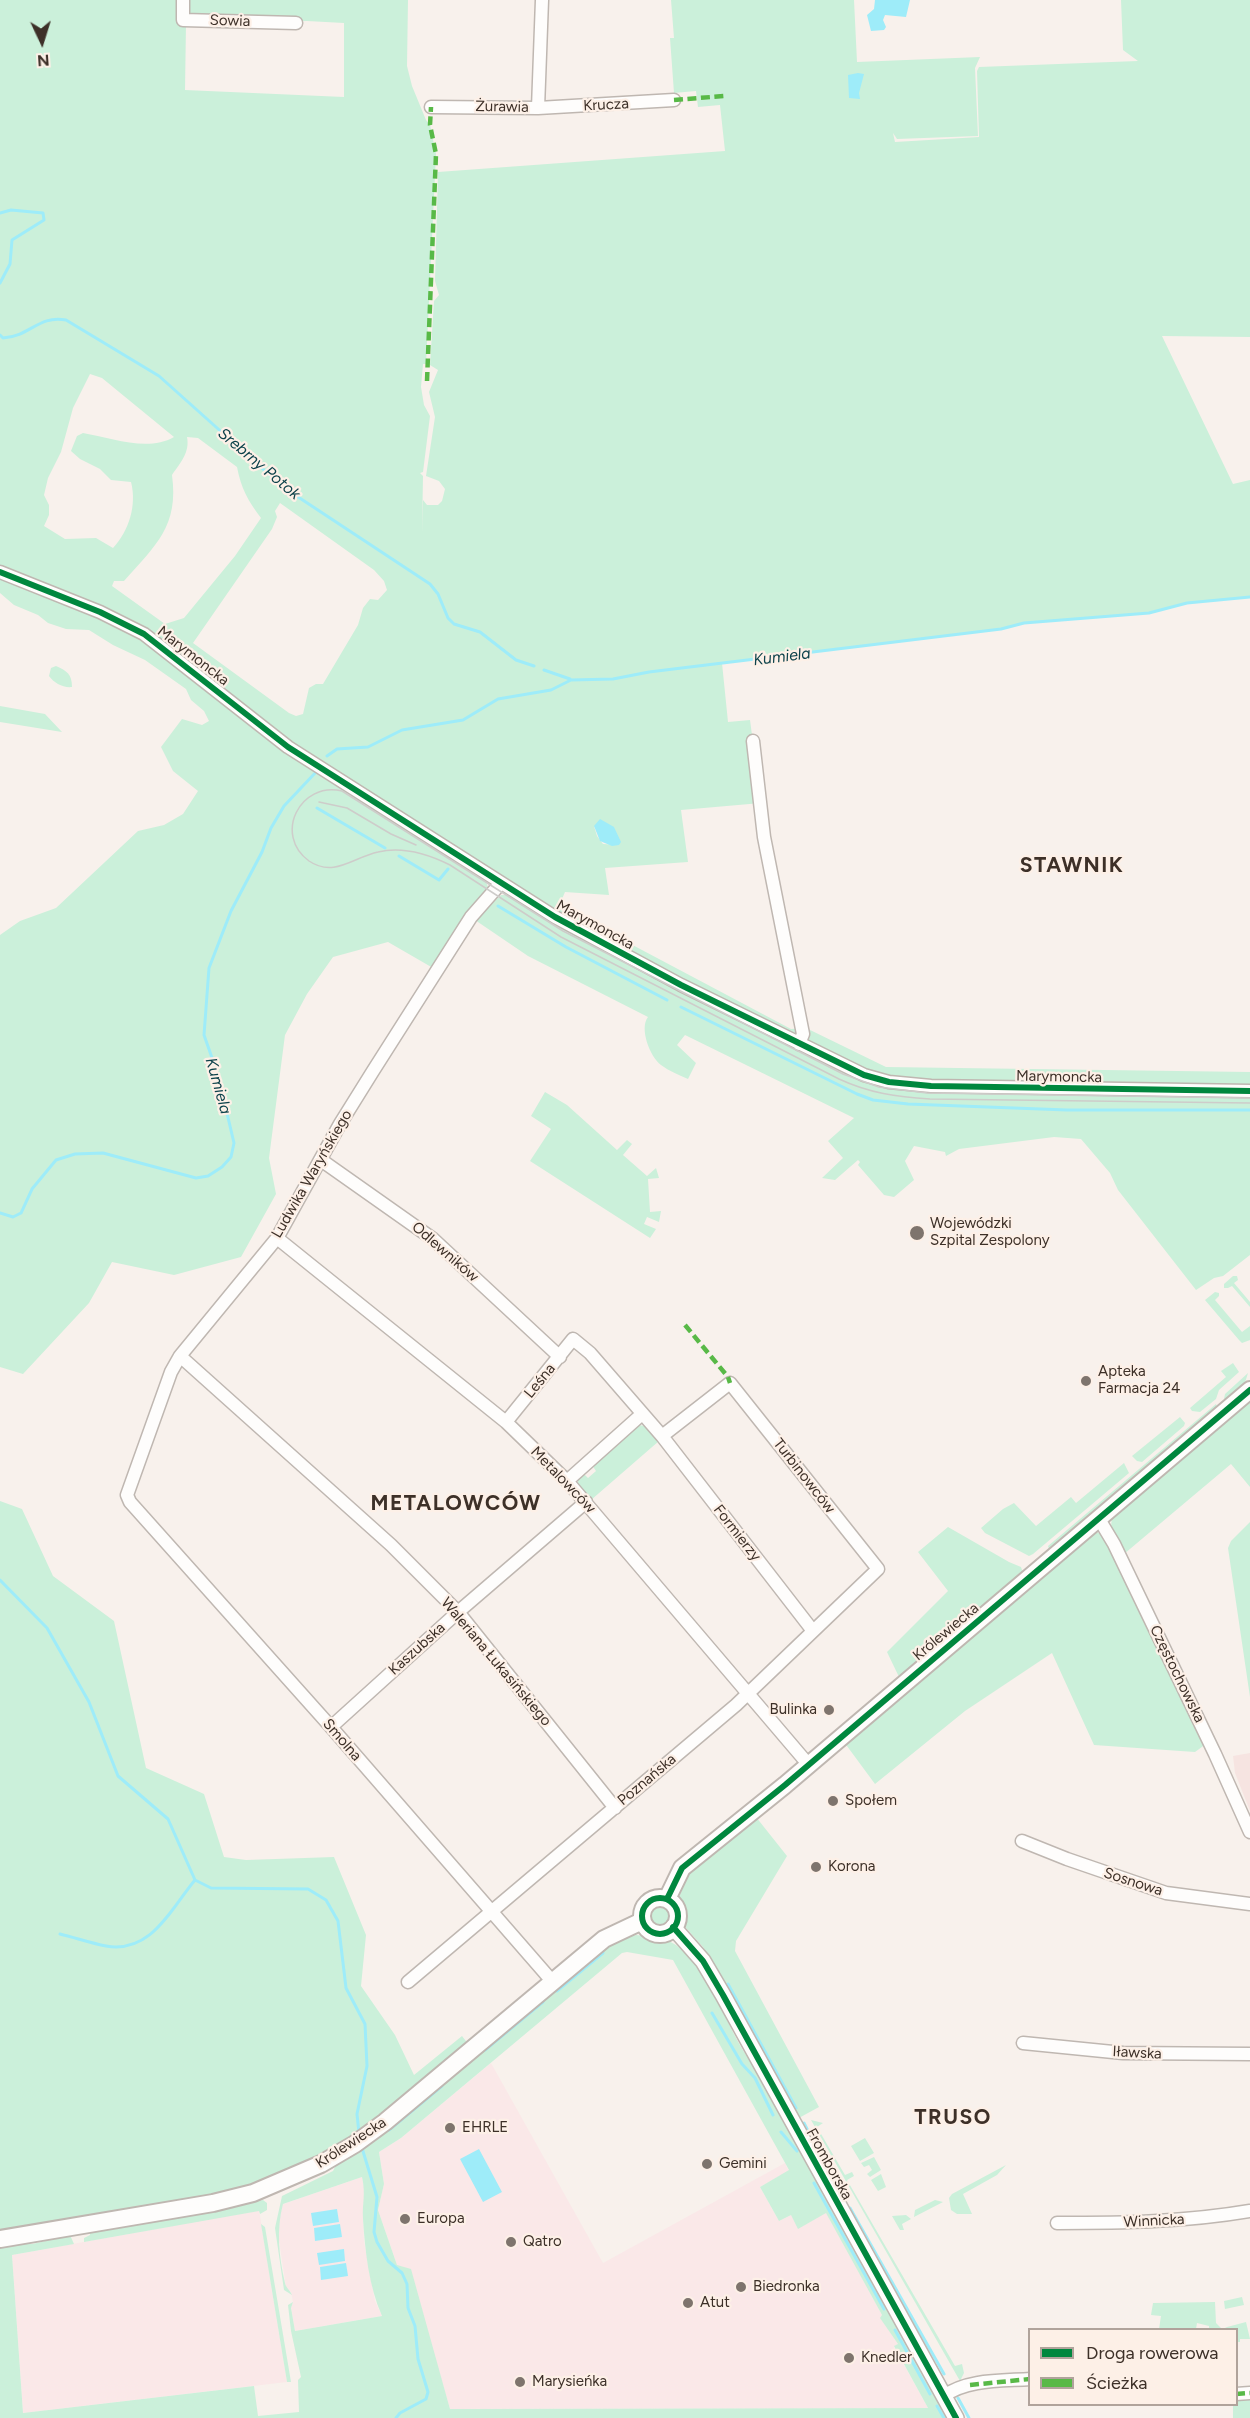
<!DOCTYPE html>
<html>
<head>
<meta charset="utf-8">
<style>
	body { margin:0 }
	#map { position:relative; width:1250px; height:2418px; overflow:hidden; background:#f8f1ec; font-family:Figtree,sans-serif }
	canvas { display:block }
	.legend { position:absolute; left:1028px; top:2328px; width:210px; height:78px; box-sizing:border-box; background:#fdf0e7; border:2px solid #b0a39b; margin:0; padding:8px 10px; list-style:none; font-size:18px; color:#3d3028 }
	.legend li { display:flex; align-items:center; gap:12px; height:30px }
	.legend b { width:30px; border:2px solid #b0a39b }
	.north { position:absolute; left:12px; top:12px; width:60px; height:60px; -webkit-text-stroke:4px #fdf0e7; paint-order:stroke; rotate:176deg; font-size:16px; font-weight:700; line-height:24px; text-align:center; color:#3d3028 }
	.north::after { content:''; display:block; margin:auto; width:21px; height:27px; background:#3d3028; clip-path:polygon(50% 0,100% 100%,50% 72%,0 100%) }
</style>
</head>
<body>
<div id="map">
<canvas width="1250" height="2418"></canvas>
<ul class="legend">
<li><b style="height:8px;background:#00873e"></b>Droga rowerowa</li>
<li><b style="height:8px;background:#58b947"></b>Ścieżka</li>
</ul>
<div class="north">N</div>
</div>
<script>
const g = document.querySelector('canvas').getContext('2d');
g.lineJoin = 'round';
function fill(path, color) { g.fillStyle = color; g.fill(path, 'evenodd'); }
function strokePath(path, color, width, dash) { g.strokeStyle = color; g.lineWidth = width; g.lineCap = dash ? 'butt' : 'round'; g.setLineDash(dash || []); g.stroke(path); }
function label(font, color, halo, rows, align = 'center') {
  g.font = font + ' Figtree,sans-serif'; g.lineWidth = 4.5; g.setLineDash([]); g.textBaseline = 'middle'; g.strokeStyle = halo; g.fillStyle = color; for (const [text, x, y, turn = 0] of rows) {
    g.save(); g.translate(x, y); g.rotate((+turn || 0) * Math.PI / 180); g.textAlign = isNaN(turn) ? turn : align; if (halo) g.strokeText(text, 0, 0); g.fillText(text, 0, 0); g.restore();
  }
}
fill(new Path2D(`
	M491 2063 603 2263 785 2163 789 2171 760 2187 779 2221 791 2215 799 2228 826 2212 882 2315 881 2318 898 2344 894 2347 928 2408 450 2409 434 2355 397 2265 378 2210 384 2184 379 2152 401 2138Z
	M362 2177 365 2192 363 2215 364 2241 375 2301 382 2316 295 2331 291 2308 293 2302 291 2292 286 2287 279 2240V2221L283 2204Z
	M259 2210 287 2382 23 2413 12 2255Z`), '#fae8e8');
fill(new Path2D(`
	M1250 1753V1811L1235 1773 1233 1756Z`), '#f6e4e1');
fill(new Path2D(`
	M0 0H408L407 66 412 86 426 120 430 125 436 154 426 364H423L421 387 424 405 430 416 423 472 420 473 423 476 422 533 423 500 427 505H438L442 501 445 489 439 481 426 476 435 417 429 392 438 370 430 365 434 301 439 295 435 281 438 172 725 151 720 105 698 107 696 91 674 93 670 38H674L671 0H854L857 62 980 57 975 68 978 136 897 139 893 133 895 142 979 137 977 71 979 67 1138 61 1123 50 1121 0H1250V337L1162 336 1233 484 1250 480V597L1187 603 1149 613 1024 623 1001 629 722 663 728 722 750 720 761 803 681 810 688 862 605 868 609 895 565 892 559 906 791 1029 806 1028 886 1067 1250 1072V1084L969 1083 880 1076 834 1057 485 879 489 890 433 968 388 942 333 957 307 994 285 1035 269 1158 276 1194 241 1257 174 1275 112 1262 89 1303 23 1374 0 1367V935L20 921 56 908 138 831 164 825 183 814 198 791 173 771 161 747 182 719 202 725 209 721 204 711 191 700 186 689 145 660 113 645 89 630 66 629 48 623 38 615 14 605 0 593ZM307 21 344 23V97L185 90 186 24ZM90 374 102 378 174 437C148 452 111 438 83 433L77 436 71 451 80 459 100 469 111 480 131 482C137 505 129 531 113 548L96 538 65 539 44 526 49 515V505L44 495 48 478 61 452 73 408ZM187 437 198 438 237 467C241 488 248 501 261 518L235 556 184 618 165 624 112 586 114 581H124C156 545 179 526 172 475 181 462 190 452 187 437ZM280 503 374 570 384 581 387 590 378 600 370 599 363 608 358 625 323 684H316L309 688 303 714 296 716 289 713 193 643 272 529 277 517 275 511ZM594 826 619 845 603 844 597 836Z
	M56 666C67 671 72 674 72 687 63 688 54 683 49 676L51 668Z
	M0 706 45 714 62 732 0 722Z
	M501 895H508L535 911 867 1081 1250 1095V1255L1223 1276 1214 1278 1196 1290 1118 1190 1110 1173 1081 1139 1054 1137 959 1149 946 1156 945 1152 914 1146 905 1161 914 1180 894 1197 884 1195 858 1165 860 1162 858 1160 835 1180 822 1178 843 1158 828 1141 854 1118 685 1035 677 1045 696 1063 688 1079C679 1075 669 1071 661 1065 650 1057 639 1028 648 1017L528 956 475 920Z
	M545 1092 567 1105 617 1150 627 1140 632 1144 623 1155 647 1176 656 1168 659 1178 648 1179 650 1212 661 1211 659 1222 647 1217 644 1224 656 1229 650 1238 530 1161 551 1129 531 1116Z
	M1233 1276H1237L1238 1280 1234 1283 1250 1302V1307L1232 1286 1228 1288H1224V1284Z
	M1215 1292 1219 1293V1296L1215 1300 1242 1332 1250 1326V1340L1242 1343 1239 1340 1205 1300Z
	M1233 1363 1239 1372 1219 1390 1216 1399 1200 1412 1192 1411 1190 1408 1226 1377 1221 1371Z
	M1248 1373 1244 1386 1226 1403 1224 1399 1225 1394Z
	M1250 1398V1487L1231 1464 1124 1554 1111 1527 1112 1516Z
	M1216 1404 1218 1410 1050 1552 1048 1546Z
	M1180 1417 1185 1423 1184 1426 1142 1462 1137 1461 1132 1456Z
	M637 1425 646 1426 659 1441 591 1500 578 1485V1480L583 1473 588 1478 596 1471 592 1465Z
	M1124 1463 1129 1473 1033 1554 1029 1556 985 1533 981 1528 1003 1509 1014 1503 1036 1526 1071 1497 1076 1503Z
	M0 1501 22 1509 53 1576 114 1621 146 1768 204 1794 224 1857 246 1860 334 1857 366 1935 361 1986 395 2035 414 2075 462 2036 469 2045 379 2120 325 2156 227 2195 0 2234Z
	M1250 1522V1697L1228 1548 1231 1541Z
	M948 1527 1009 1562 1021 1567 1023 1573 900 1679 887 1652 948 1591 918 1552Z
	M1096 1532 1104 1535 1206 1744 1195 1752 1094 1745 1052 1653 965 1711 875 1784 844 1742C856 1732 868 1721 880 1711 906 1693 930 1679 949 1653Z
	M756 1817 787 1856 736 1941 735 1951 819 2107 797 2119 703 1947 686 1928 683 1920 679 1897 685 1883 693 1868Z
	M649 1916a10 10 0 1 1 20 0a10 10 0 1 1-20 0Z
	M636 1935C649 1936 665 1938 676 1945 716 1973 726 2037 760 2073L951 2418H0V2247L23 2243 32 2244 60 2238 62 2234 70 2235 74 2244 12 2255 23 2413 254 2386 258 2416 299 2412 298 2380 301 2377 291 2331 288 2305 293 2302 291 2308 295 2331 382 2316C369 2287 365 2251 363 2219 362 2203 366 2195 362 2177L283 2204C276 2230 279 2257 285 2283 286 2288 290 2290 292 2295L284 2290 275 2228 282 2196 333 2171 338 2161 595 1952 620 1939ZM627 1952 673 1960 789 2170 760 2187 779 2221 791 2215 798 2229 826 2213 882 2315 880 2318 898 2344 894 2346 928 2408 450 2409 411 2269 397 2265 378 2210 384 2184 379 2152 401 2138 622 1953Z
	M811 2120 823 2123 817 2127 845 2175 852 2172 854 2176 847 2180 955 2366 962 2364 964 2373 960 2381Z
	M865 2138 874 2153 860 2161 851 2146Z
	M874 2157 881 2170 870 2177 867 2174 872 2170 869 2165 864 2167 861 2163Z
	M1006 2165 997 2175 963 2194 972 2214H957L951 2210 949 2198 952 2194Z
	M881 2174 886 2187 878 2191 871 2180Z
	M263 2200 267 2203V2210L260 2214 259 2211 84 2242V2238L90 2235V2233L82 2234 84 2232Z
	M935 2200 943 2202 914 2217 915 2210Z
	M906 2215 911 2219 902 2224 904 2230H900L892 2216Z
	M261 2224 265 2227 291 2382H287Z
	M1242 2297 1244 2305 1225 2309 1224 2301Z
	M1215 2302 1216 2323 1222 2329H1209V2326L1197 2323 1196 2329H1159L1161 2316 1151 2315 1153 2303Z
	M1246 2322 1250 2339H1240V2342H1237L1236 2330 1223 2329 1227 2327Z
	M1250 2397V2418H1233V2405L1236 2404 1237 2398Z`), '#cbf0da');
fill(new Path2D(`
	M875 0H910L906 17 885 15 883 20 886 27 884 30 871 31 867 15 874 9Z
	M858 73 864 74 859 93 860 99 849 98 848 75Z
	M600 819 614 827 621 842 619 845 612 846 600 841 594 826Z
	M479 2149 502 2192 483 2202 460 2159Z
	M337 2209 339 2222 313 2226 311 2213Z
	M340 2224 342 2237 315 2241 314 2228Z
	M344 2249 345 2261 319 2265 317 2253Z
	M346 2263 348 2276 321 2280 320 2267Z`), '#9eecf9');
strokePath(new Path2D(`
	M0 213 11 210 43 213 44 220 12 240 10 264 0 283
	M0 335 3 338C31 336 38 315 66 320L159 376 283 487 430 584 438 594 448 618 454 624 480 632 516 660 534 666
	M544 670 570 679
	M327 756 337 749 368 747 402 730 463 720 498 699 551 690 571 680 613 679 649 672 1001 629 1024 623 1149 613 1187 603 1250 597
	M317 808 385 848
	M399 856 439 880 448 869
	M498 906 566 947 667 1000
	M681 1007 857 1094 873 1100 908 1104 1067 1110H1250
	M0 1213 13 1217 21 1213 32 1189 56 1160 75 1154 103 1153 196 1178 208 1176 222 1167 231 1157 234 1143 218 1075 204 1035 209 968 231 911 262 852 271 828 284 806 317 771
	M0 1580 47 1628 89 1702 118 1776 168 1819 195 1880 211 1888 308 1889 326 1900 338 1921 346 1988 365 2024 367 2066 357 2114 359 2133
	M60 1934C76 1938 91 1943 106 1946 151 1954 170 1910 195 1880
	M728 1984 796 2108
	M557 1991 603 1953
	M712 2013 742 2064 755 2078 773 2115
	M485 2050 543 2002
	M804 2123 809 2133
	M389 2130 442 2086
	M781 2132 797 2151
	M811 2138 816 2148
	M362 2148 377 2197 374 2232 377 2242 388 2261 402 2273 407 2284 408 2308 415 2326 418 2359 428 2392 426 2399 400 2413 396 2418
	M814 2183 884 2309
	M850 2208 944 2374
	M895 2330 930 2394
	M958 2398 969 2418
	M937 2406 944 2418`), '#9eecf9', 3);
const minor = new Path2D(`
	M183 0V20L296 23
	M431 107 538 108 674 100
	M538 108 542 0
	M0 572 100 612 144 634 288 747 555 917 681 985 864 1075 889 1082 931 1086 1250 1091
	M753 741 764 837 803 1034 799 1044
	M500 884 471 917 373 1071 340 1124 277 1238 180 1356 171 1372 127 1495 130 1502 331 1727 552 1981
	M321 1160 433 1239 560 1357
	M277 1238 506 1422 567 1481 808 1764
	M180 1356 391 1545 458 1612 615 1808
	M506 1422 573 1339 590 1353 662 1436 813 1631
	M567 1481 642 1414
	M1099 1519 1114 1544 1215 1754 1250 1832
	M331 1727 458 1612 586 1502
	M1022 1841 1067 1859 1166 1893 1250 1904
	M408 1982 736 1705 878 1569 730 1383 662 1436
	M1023 2043 1123 2053 1250 2054
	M1057 2223C1122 2223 1186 2222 1250 2211
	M1236 2394 1250 2393
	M944 2396C967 2379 1002 2381 1030 2379`);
const tertiary = new Path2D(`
	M673 1927 703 1961 723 1995 956 2418`);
const secondary = new Path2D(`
	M642 1916a18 18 0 1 1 36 0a18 18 0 1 1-36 0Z
	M667 1899 682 1868 785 1785 1250 1390
	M0 2239 213 2203 253 2193 321 2164 355 2144 385 2122 604 1939 642 1921`);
strokePath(minor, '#bfb7b1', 15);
strokePath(tertiary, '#bfb7b1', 18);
strokePath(secondary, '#bfb7b1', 20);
strokePath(minor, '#fefdfc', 12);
strokePath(tertiary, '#fefdfc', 15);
strokePath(secondary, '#fefdfc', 16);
strokePath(new Path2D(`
	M319 802 347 808 391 834 416 845
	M1250 1098 927 1093 879 1087 843 1074 563 931 342 791C300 781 273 835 309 861 334 878 354 857 378 852 403 846 428 854 450 865L561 937 839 1079C869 1093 897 1097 930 1099L1250 1103`), '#ceccca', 1.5);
strokePath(new Path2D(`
	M674 100 724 96
	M427 381 436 154 430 125 431 107
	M685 1325 728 1377 730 1383
	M970 2385 1030 2379
	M1236 2394 1250 2393`), '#58b947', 4.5, [9, 4.5]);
strokePath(new Path2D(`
	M0 572 100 612 144 634 288 747 555 917 681 985 864 1075 889 1082 931 1086 1250 1091
	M642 1916a18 18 0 1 1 36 0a18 18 0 1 1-36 0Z
	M667 1899 682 1868 785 1785 1250 1390
	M673 1927 703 1961 723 1995 956 2418`), '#00873e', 6);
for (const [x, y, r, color] of [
	[917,1233,8,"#7e746d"],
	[1086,1381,6,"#7e746d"],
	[829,1710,6,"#7e746d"],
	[833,1801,6,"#7e746d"],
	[816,1867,6,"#7e746d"],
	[450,2128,6,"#7e746d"],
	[707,2164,6,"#7e746d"],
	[405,2219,6,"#7e746d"],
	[511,2242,6,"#7e746d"],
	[741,2287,6,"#7e746d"],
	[688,2303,6,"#7e746d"],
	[849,2358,6,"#7e746d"],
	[520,2382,6,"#7e746d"]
]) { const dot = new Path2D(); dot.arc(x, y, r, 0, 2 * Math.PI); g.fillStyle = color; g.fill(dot); strokePath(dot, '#fdf0e7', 2); }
label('15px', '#3d3028', '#fdf0e7', [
	["Sowia",230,21,2],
	["Krucza",606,105,-3],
	["Żurawia",502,107,1],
	["Marymoncka",193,656,38],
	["Marymoncka",595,925,29],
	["Marymoncka",1059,1077,1],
	["Ludwika Waryńskiego",312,1174,-60],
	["Odlewników",445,1252,41],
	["Leśna",540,1381,-51],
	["Turbinowców",804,1476,52],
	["Metalowców",563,1480,46],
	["Formierzy",737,1533,52],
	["Królewiecka",946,1632,-40],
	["Kaszubska",417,1649,-42],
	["Waleriana Łukasińskiego",496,1662,50],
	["Częstochowska",1177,1674,64],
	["Smolna",342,1740,49],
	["Poznańska",647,1780,-40],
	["Sosnowa",1133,1882,18],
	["Iławska",1137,2053,3],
	["Królewiecka",351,2143,-33],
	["Fromborska",829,2164,61],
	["Winnicka",1154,2221,-3]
]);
label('15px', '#3d3028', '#fdf0e7', [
	["Wojewódzki",930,1224],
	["Szpital Zespolony",930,1241],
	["Apteka",1098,1372],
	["Farmacja 24",1098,1389],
	["Bulinka",817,1710,"right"],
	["Społem",845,1801],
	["Korona",828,1867],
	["EHRLE",462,2128],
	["Gemini",719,2164],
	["Europa",417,2219],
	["Qatro",523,2242],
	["Biedronka",753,2287],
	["Atut",700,2303],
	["Knedler",861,2358],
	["Marysieńka",532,2382]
], 'left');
label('italic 16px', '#0d424b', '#fdf0e7', [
	["Srebrny Potok",259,464,40],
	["Kumiela",782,657,-7],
	["Kumiela",218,1086,74]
]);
g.letterSpacing = '1.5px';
label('bold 21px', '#3d3028', '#fdf0e7', [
	["STAWNIK",1072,866],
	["METALOWCÓW",456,1504],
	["TRUSO",953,2118]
]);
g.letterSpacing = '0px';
</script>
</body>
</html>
